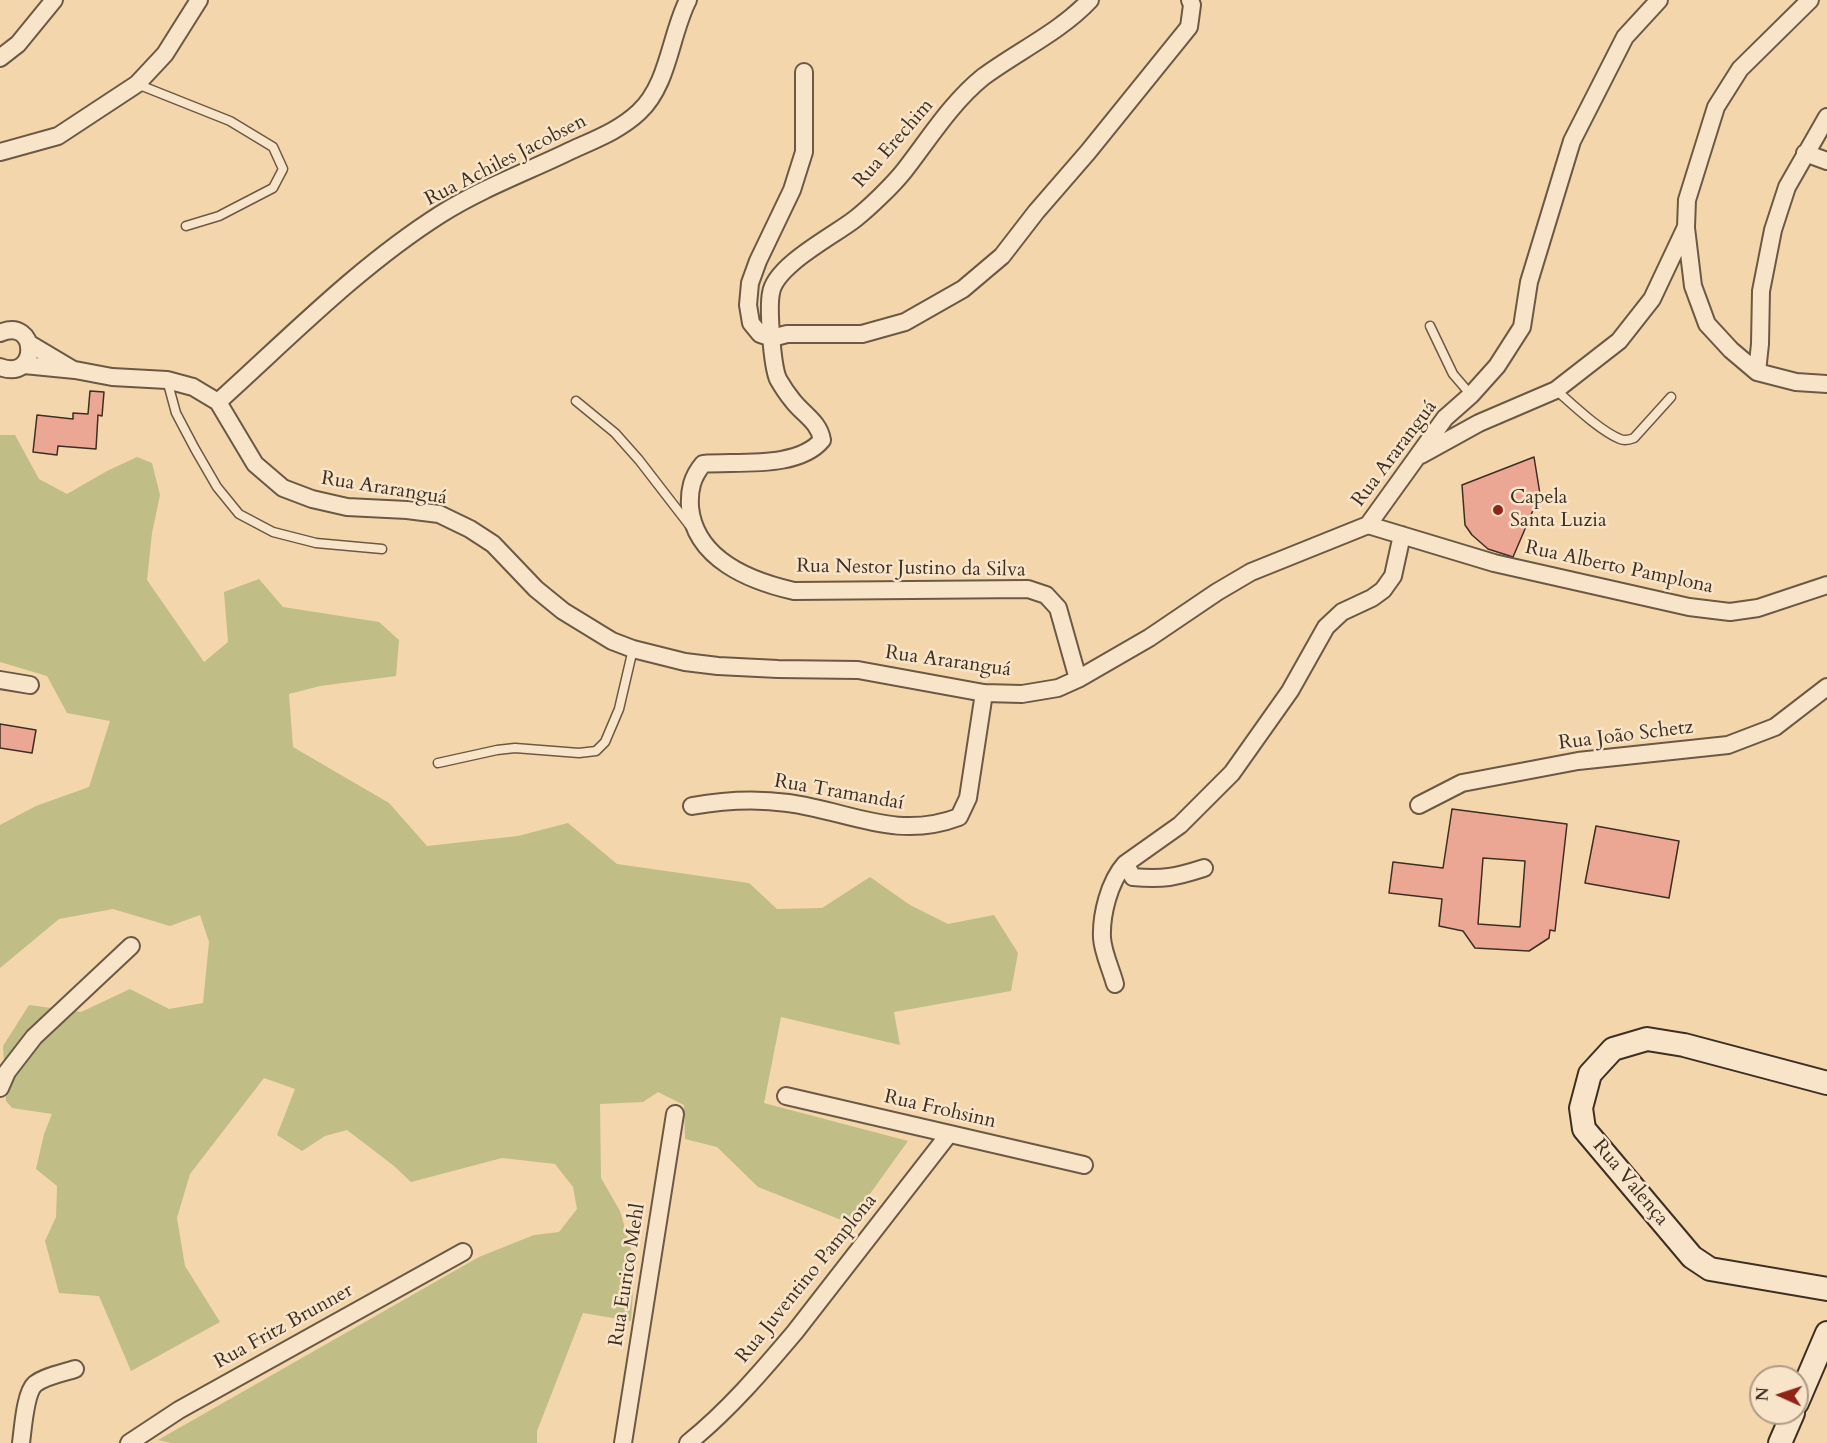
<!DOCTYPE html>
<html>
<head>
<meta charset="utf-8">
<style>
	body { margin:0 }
	#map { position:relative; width:1827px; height:1443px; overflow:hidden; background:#f4d6ac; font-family:Cardo,serif }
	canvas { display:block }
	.north { position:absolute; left:1749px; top:1365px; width:60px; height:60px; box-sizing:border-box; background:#f8e4c9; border:2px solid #ad9c86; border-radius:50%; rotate:273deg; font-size:16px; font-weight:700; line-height:24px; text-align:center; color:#3d2f22 }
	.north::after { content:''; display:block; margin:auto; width:21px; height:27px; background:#8f2418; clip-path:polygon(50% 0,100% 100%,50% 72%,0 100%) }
</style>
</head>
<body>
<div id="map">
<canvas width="1827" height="1443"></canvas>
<div class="north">N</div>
</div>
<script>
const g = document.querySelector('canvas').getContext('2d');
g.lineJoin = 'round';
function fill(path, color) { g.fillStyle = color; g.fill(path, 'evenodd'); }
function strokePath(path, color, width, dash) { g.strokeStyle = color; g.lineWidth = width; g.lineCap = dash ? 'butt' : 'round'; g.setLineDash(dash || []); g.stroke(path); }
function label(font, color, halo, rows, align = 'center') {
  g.font = font + ' Cardo,serif'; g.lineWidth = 5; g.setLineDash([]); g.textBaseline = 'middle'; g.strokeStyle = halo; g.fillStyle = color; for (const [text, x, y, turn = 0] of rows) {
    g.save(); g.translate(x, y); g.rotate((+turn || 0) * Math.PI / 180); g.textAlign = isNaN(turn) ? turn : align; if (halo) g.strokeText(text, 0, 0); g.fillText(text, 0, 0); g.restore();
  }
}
fill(new Path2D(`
	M0 435H15L39 479 67 494 107 471 137 457 152 463 160 495 152 533 147 580 204 662 228 642 224 592 259 579 283 607 379 622 399 640 396 676 320 686 289 694 293 747 389 803 427 846 518 836 568 823 617 864 749 883 777 909 822 908 870 877 910 905 948 924 994 915 1018 953 1011 991 894 1012 900 1045 781 1017 764 1103 908 1141 849 1223 758 1187 717 1147 685 1139 684 1105 658 1092 643 1102 600 1104 601 1178 620 1211 635 1263 631 1321 583 1313 537 1431V1443H171L158 1440 479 1257 534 1235 559 1232 577 1209 573 1187 555 1164 502 1158 411 1182 394 1166 347 1130 325 1136 302 1151 277 1135 295 1089 264 1078 190 1174 177 1218 185 1266 220 1322 131 1371 99 1296 59 1293 45 1241 56 1217 57 1186 36 1169 44 1134 52 1114 12 1108 6 1101 3 1046 29 1005 81 1012 130 989 169 1009 203 1003 209 942 200 915 170 926 113 909 59 919 0 968V825L36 806 89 787 110 721 67 713 47 676 0 662Z`), '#c0bd86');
const building = new Path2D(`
	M90 391 104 392 102 416 98 415 96 449 58 446 57 455 33 452 37 415 73 419V413L88 414Z
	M1534 457 1540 494 1513 557 1488 549 1472 535 1465 525 1462 485Z
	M0 724 36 730 32 753 0 748Z
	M1452 809 1567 824 1555 931 1550 930 1549 938 1529 951 1475 948 1463 931 1439 926 1442 899 1389 893 1393 862 1443 868ZM1483 858 1525 861 1520 927 1478 924Z
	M1596 826 1679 841 1669 898 1585 883Z`);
fill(building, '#eba694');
strokePath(building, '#3d2f22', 1.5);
const lane = new Path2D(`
	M137 84 230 121 273 147 283 169 273 188 219 216 186 226
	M1430 326 1453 374 1471 395
	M167 380 176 413 195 449 217 487 239 514 273 532 316 543 382 549
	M1556 390C1572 404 1600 431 1620 439 1625 441 1629 440 1634 438L1671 397
	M576 401 615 433 639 460 690 526
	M438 763 497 750 515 748 579 753 596 751 605 742 619 709 633 649`);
const street = new Path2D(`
	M0 58 18 44 54 0
	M0 152 58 136 137 84 165 54 199 0
	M1805 153 1827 161
	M1686 228 1693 286 1707 324 1731 350 1757 372 1796 382 1827 384
	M0 333C38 316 40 382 0 367
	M772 338 787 334H862L905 322 963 289 1002 256 1036 212 1088 152 1189 27 1192 5 1190 0
	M772 338 760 334 751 323 748 305 750 283 758 261 792 190 804 152V72
	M30 344 72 369
	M24 365 75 370 112 377 167 380 193 387 218 402 255 464 283 488 312 499 347 507 407 510 439 514 470 529 493 544 536 589 563 611 612 641 633 649 685 662 718 666 778 669 858 670 984 693 1022 694 1058 688 1078 679 1149 638 1217 592 1251 572 1368 525 1445 418 1471 395 1497 366 1522 327 1529 282 1572 141 1625 37 1659 0
	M1757 372 1760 344 1761 291 1773 230 1787 187 1827 117
	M218 402C290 337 359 266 441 214 482 188 529 171 572 150 596 139 620 130 639 112 669 84 670 35 688 0
	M1421 455 1479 423 1556 390 1619 341 1652 299 1686 227 1687 200 1716 107 1740 69 1810 0
	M1368 525 1494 563 1689 607 1730 612 1758 608 1827 585
	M1078 679 1058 608 1046 595 1028 589 794 591C750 581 695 559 690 507 689 490 692 477 703 464 738 461 798 469 822 440 819 422 804 415 793 401 788 395 782 386 778 379 772 365 768 308 771 293 775 265 835 235 855 219 869 208 893 185 904 171 929 139 951 103 983 77 1018 51 1060 32 1090 0
	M0 680 30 685
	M1419 805 1462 783 1578 761 1728 745 1775 727 1827 687
	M692 806C725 800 754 798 788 803 849 811 896 841 959 817L968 798 984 693
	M1204 868C1176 877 1163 880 1133 877L1125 864 1180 825 1232 773 1290 691 1326 627 1342 612 1372 598 1383 590 1393 576 1402 535
	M1115 984C1111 969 1103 953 1102 938 1101 915 1109 882 1125 864
	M0 1088 7 1072 34 1037 131 946
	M786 1096 1084 1165
	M21 1443C23 1429 25 1393 35 1384 45 1376 63 1373 75 1369
	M129 1443 179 1410 463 1252
	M623 1443 675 1114
	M688 1443C728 1411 762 1371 795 1332L949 1134`);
const secondary = new Path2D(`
	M1827 1083 1684 1045 1647 1039 1613 1049 1590 1074 1581 1108 1584 1129 1692 1257 1710 1269 1827 1289
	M1797 1403 1827 1333
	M1780 1443 1793 1413`);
strokePath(lane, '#6b5944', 11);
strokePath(street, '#6b5944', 20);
strokePath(secondary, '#3d2f22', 26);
strokePath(lane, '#f8e4c9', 8);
strokePath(street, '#f8e4c9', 16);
strokePath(secondary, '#f8e4c9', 22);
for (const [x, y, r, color] of [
	[1498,510,6,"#8f2418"]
]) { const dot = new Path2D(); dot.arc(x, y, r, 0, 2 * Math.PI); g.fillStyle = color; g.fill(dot); strokePath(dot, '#f8e4c9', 2); }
label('20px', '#3d2f22', '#f8e4c9', [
	["Rua Erechim",894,144,-49],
	["Rua Achiles Jacobsen",506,161,-27],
	["Rua Araranguá",1395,454,-53],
	["Rua Araranguá",384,489,9],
	["Rua Alberto Pamplona",1619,568,12],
	["Rua Nestor Justino da Silva",911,569,1],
	["Rua Araranguá",948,662,8],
	["Rua João Schetz",1626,736,-7],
	["Rua Tramandaí",839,793,10],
	["Rua Frohsinn",940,1110,13],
	["Rua Valença",1630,1183,50],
	["Rua Eurico Mehl",628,1275,-81],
	["Rua Juventino Pamplona",807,1279,-51],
	["Rua Fritz Brunner",284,1327,-29]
]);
label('20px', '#3d2f22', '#f8e4c9', [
	["Capela",1510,498],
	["Santa Luzia",1510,521]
], 'left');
</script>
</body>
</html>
